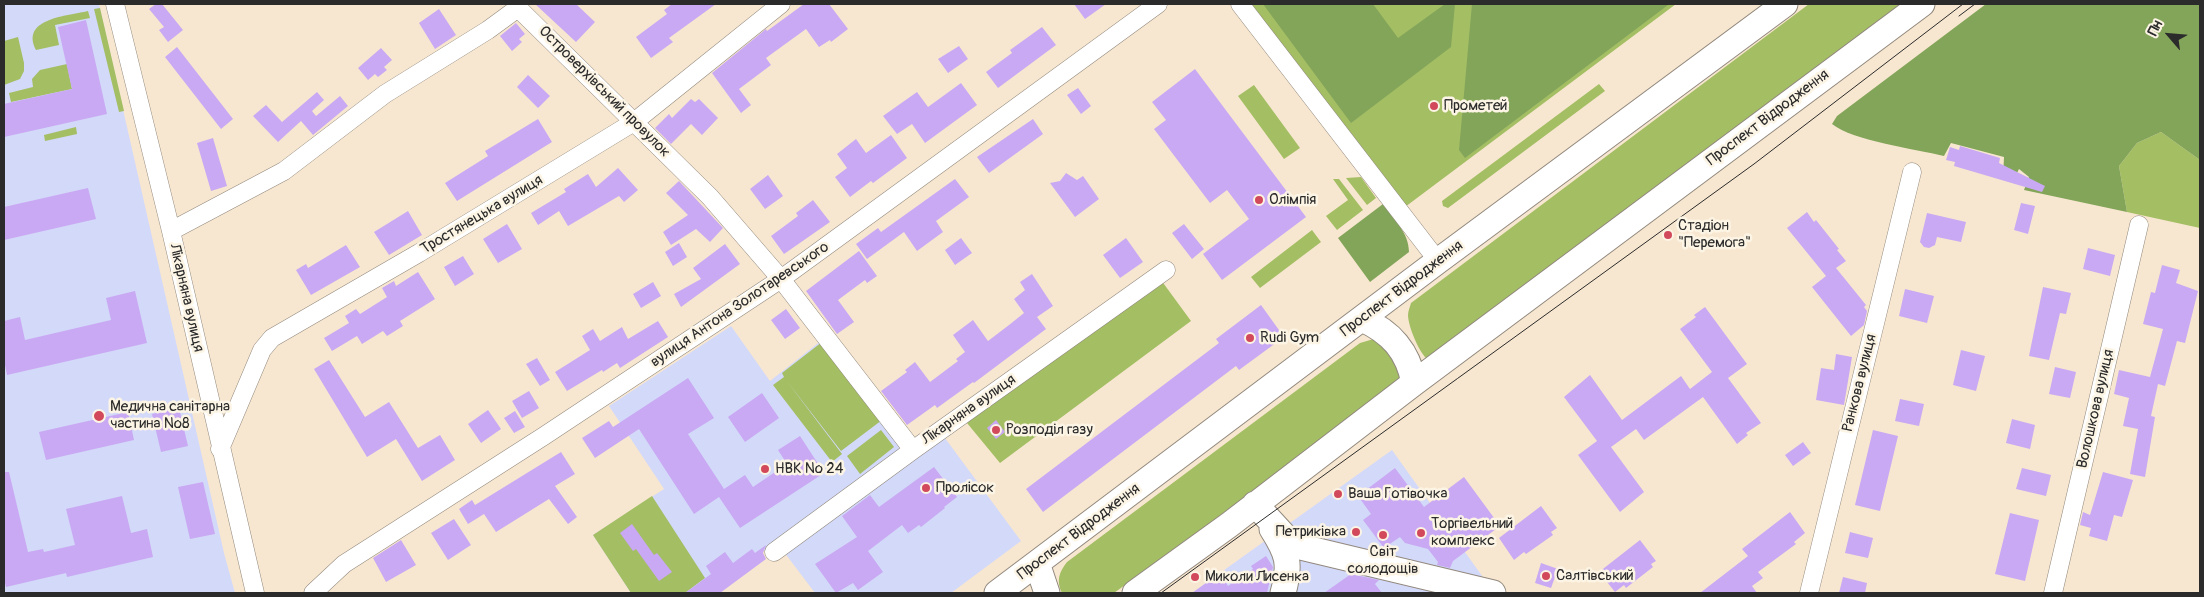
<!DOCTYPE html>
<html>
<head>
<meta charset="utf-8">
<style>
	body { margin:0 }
	#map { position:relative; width:2204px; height:597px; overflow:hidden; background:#f8e7d0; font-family:Pangolin,sans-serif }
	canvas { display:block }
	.frame { position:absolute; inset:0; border:5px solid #2b2b2b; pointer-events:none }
	.north { position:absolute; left:2144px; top:10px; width:50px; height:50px; -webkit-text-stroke:4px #fcf5e5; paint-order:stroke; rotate:297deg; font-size:14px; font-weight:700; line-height:20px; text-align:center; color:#2b2b2b }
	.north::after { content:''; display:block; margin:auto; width:18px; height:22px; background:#2b2b2b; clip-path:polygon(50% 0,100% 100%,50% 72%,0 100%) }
</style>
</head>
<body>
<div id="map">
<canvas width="2204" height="597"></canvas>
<div class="frame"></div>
<div class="north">Пн</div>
</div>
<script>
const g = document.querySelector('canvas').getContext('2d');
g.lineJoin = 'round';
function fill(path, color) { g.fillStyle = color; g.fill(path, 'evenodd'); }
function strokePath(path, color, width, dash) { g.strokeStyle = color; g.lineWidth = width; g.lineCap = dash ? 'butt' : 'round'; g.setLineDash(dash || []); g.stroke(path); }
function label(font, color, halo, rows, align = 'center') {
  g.font = font + ' Pangolin,sans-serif'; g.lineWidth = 5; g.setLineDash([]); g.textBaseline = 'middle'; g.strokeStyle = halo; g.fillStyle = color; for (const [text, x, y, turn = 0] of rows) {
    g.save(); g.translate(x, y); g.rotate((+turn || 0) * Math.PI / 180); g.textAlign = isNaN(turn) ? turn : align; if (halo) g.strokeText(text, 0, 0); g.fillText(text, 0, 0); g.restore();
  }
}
fill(new Path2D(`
	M4 4H99L224 553 235 593H4Z
	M731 326 770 381 822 340 905 449 852 489 702 593H631L593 535 664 489 609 406Z
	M942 434 1021 541 951 593H815L784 552Z
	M1392 450 1490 587 1479 593H1192Z`), '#d3d9f9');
fill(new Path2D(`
	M1251 4H1676L1405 207Z
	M1809 4H1903L1427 359C1419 352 1408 326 1408 315 1408 311 1410 307 1411 303Z
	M100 8 124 111 119 112 94 9Z
	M88 11 90 18 55 25 59 45 36 50C20 18 68 16 88 11Z
	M18 37 24 63V71L20 79 4 85V41Z
	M67 64 72 89 11 102 9 93 33 87 32 79 40 70Z
	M1599 84 1605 91 1448 208 1443 206 1442 201Z
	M1254 85 1300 148 1284 159 1238 96Z
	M76 127 77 134 45 141 44 135Z
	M2161 132 2200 160V228L2127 212 2119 166 2137 143Z
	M1361 177 1376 198 1367 205 1346 178Z
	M1333 179H1339L1363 210 1337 230 1326 216 1348 200Z
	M1312 230 1321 242 1260 288 1251 277Z
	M1161 280 1191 321 1000 463 967 423 974 413Z
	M1377 338 1401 364V383L1114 593H1062C1056 581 1059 572 1067 562L1360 343Z
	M822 342 882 420 841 451 786 380 842 454 832 462 773 385 784 377 782 373Z
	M881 430 894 447 860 474 847 456Z
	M652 496 705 578 685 593H631L593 535Z`), '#a4be64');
fill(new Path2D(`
	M1263 4H1373L1398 38 1445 4H1455L1451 47 1351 123Z
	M1472 4H1668V5L1465 158 1459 150Z
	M1986 4H2200V160L2161 132 2137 143 2119 166 2127 212 2024 190 2029 177 2019 169 2013 181 2003 178 2004 157 1951 143 1944 156C1916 149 1853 141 1832 124L1837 116Z
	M1383 204C1394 219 1409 233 1409 252L1370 282 1338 238Z`), '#83a55a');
fill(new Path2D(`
	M156 4H162L183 30 168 42 159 30 164 27 149 9Z
	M535 4H576L595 22 576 42Z
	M672 4H716L669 38 673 42 651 58 636 37 667 14 664 10Z
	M804 4H829L848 29 831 42 830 40 819 47 806 29 766 58 771 65 739 89 751 105 741 113 712 73 766 29 767 31Z
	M1074 4H1106L1085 19Z
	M439 9 456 35 435 49 419 23Z
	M86 20 107 114 4 137V104L72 89 58 27Z
	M516 23 525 34 519 39 522 42 512 51 500 36Z
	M1042 27 1056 45 998 88 986 72 1012 53 1010 50Z
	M959 46 968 59 948 73 938 59Z
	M177 47 233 119 221 129 165 57Z
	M381 48 392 60 384 67 387 70 378 77 375 74 368 80 358 68Z
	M1195 69 1306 217 1222 280 1203 254 1249 219 1227 190 1210 203 1154 129 1166 120 1152 102Z
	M528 75 550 96 538 108 517 87Z
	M961 83 977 105 925 143 912 124 897 134 883 116 917 92 928 107Z
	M1078 88 1091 106 1081 114 1067 95Z
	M317 92 324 100 312 111 316 116 340 96 348 106 313 135 301 121 278 142 253 116 266 105 282 122Z
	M691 99 695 102 699 99 718 118 702 135 691 124 671 144 655 128 669 114 672 118Z
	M538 119 552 142 457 201 445 183 488 156 485 151Z
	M1033 119 1043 134 989 173 977 157Z
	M891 135 907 158 873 183 871 181 850 197 835 177 847 168 837 154 856 139 866 153Z
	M213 138 227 186 211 191 197 143Z
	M1960 146 2000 158 1999 163 2045 186 2042 192 1954 166 1955 162 1946 160 1950 147 1959 150Z
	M618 168 638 190 624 202 619 196 568 226 559 211 538 225 531 213 566 192 564 189 588 174 596 187Z
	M1066 173 1077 180 1083 176 1099 199 1075 217 1050 183 1060 181Z
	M768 175 783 196 765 209 750 189Z
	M955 179 969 197 936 221 943 232 917 251 904 232 867 259 856 244 878 228 881 232Z
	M679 181 723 228 710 242 696 229 671 245 663 232 688 215 666 193Z
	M88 188 96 219 4 240V207Z
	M813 200 830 222 784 254 771 236 798 216 796 213Z
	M2021 203 2035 206 2028 234 2014 230Z
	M408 211 422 235 389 255 374 232Z
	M1807 212 1814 222 1816 220 1839 249 1837 250 1846 261 1836 268 1866 305 1864 307 1867 311 1864 325 1851 336 1812 287 1826 276 1787 228Z
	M1927 213 1966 222 1961 242 1937 237 1935 245 1929 248 1924 247 1920 242Z
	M507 224 522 249 498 263 483 239Z
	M1184 224 1204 249 1192 259 1172 233Z
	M961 238 972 253 955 265 945 250Z
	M1126 238 1143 262 1120 278 1103 255Z
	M679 243 687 257 673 266 665 252Z
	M725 244 740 264 681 307 674 294 701 279 693 268Z
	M346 245 360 267 311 295 296 270 306 264 308 268Z
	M2088 248 2115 255 2110 276 2083 269Z
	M859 251 877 276 867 283 865 280 838 300 854 322 837 334 806 291Z
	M463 256 474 274 455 286 444 267Z
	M2162 265 2180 270 2176 283 2198 291 2185 343 2177 341 2165 386 2158 384 2151 416 2155 417 2145 477 2130 474 2138 429 2123 426 2129 398 2114 394 2119 370 2150 377 2163 329 2143 324 2151 292 2155 293Z
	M418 272 435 299 400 321 403 326 387 336 383 331 362 344 357 336 332 351 324 338 349 323 345 316 356 309 360 314 387 297 382 288 394 281 396 286Z
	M1032 274 1053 306 1037 317 1046 329 974 383 973 382 937 408 935 405 907 425 881 391 907 372 905 370 915 362 930 382 958 361 956 359 965 352 953 335 973 320 988 341 1009 325 1024 313 1014 299 1025 290 1020 282Z
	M653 282 661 296 641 308 633 294Z
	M2043 287 2071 293 2066 314 2060 313 2049 360 2029 356Z
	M1905 289 1934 296 1927 323 1899 316Z
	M135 291 147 343 7 375 4 360V321L20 317 25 340 111 320 106 298Z
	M1261 305 1284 337 1239 370 1236 366 1043 512 1026 489 1219 343 1216 339Z
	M1705 307 1747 364 1728 378 1761 423 1746 433 1748 435 1737 444 1703 397 1644 440 1636 429 1611 447 1644 492 1620 512 1578 455 1597 441 1564 397 1590 375 1622 420 1681 376 1690 389 1712 372 1680 329 1696 317 1694 315Z
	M786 309 800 328 785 339 771 320Z
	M658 321 668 337 620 368 617 363 603 372 602 370 567 391 555 372 590 350 582 336 593 329 600 341 622 327 628 339Z
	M1961 350 1985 356 1976 391 1953 385Z
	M1836 354 1852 357 1844 405 1816 400 1821 368 1834 370Z
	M537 358 550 380 540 386 526 364Z
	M329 360 365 417 389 402 418 448 440 435 455 460 422 481 396 439 367 457 314 369Z
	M2055 367 2076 372 2070 398 2049 394Z
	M688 378 714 418 688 434 724 489 745 475 753 487 787 464 778 450 800 436 824 473 740 528 719 497 694 514 639 429 595 458 582 438 609 421 613 427Z
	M529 391 539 408 522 418 512 401Z
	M762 393 779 418 745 442 728 417Z
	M1900 399 1924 404 1919 426 1895 421Z
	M179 408 188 446 161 452 152 414Z
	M488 410 501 429 481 443 468 424Z
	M515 411 525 427 514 433 504 418Z
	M128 412 134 440 46 460 39 432Z
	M2012 419 2035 425 2030 449 2006 443Z
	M996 420 1005 432 996 439 987 428Z
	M1873 430 1898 436 1880 511 1855 505Z
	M1803 442 1811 453 1793 466 1785 455Z
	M561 452 575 474 555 486 577 517 568 524 549 499 496 532 484 514 468 524 459 509 472 500 475 505Z
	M934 467 957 497 944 507 945 508 921 527 919 525 908 533 902 525 868 551 883 572 858 590 853 583 836 593 815 564 857 537 842 516 870 495 879 507Z
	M1395 468 1424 507 1464 477 1500 526 1453 561 1450 568 1437 565 1438 562 1428 549 1405 543 1400 537 1384 548 1363 520 1371 514 1358 496Z
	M2022 468 2051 475 2046 496 2016 489Z
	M4 472H9L28 552 43 549 44 552 75 545 66 509 122 496 131 533 147 529 153 557 67 577 66 573 6 587 4 579Z
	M2103 472 2133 480 2122 517 2114 515 2107 541 2089 536 2091 528 2080 525 2083 512 2090 515Z
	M203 482 215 534 190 539 178 487Z
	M1541 506 1557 528 1551 532 1553 535 1526 554 1524 552 1514 560 1499 538Z
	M1790 512 1805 533 1794 542 1796 544 1758 572 1763 578 1752 586 1757 593H1700L1748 556 1742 549Z
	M2010 513 2039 520 2025 581 1995 574Z
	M454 519 471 545 448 560 431 533Z
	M632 524 654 555 657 553 672 572 659 581 636 549 633 551 620 533Z
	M1850 532 1873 538 1868 558 1845 553Z
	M401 540 416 565 386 582 373 558Z
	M1640 540 1656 561 1651 564 1653 567 1626 588 1624 585 1615 592 1599 572Z
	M766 545 763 553 766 559 720 593H685L711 574 706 566 725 552 733 563 752 549 755 553Z
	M1266 556 1273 567 1267 593H1192L1213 578 1221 575 1228 586 1253 569 1251 566Z
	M1541 563 1558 569 1551 588 1535 583Z
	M1351 574 1379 580 1375 584 1382 593H1324Z
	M1843 577 1867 583 1865 593H1839Z`), '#c9a9f3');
const street = new Path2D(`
	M115 4 171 231 255 593
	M1240 4 1438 261
	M171 231 284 171 385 94 488 30 518 8 710 197 781 279 913 450
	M220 449 262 350 272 338 419 253 634 122 781 4
	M774 552 913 450 1166 270
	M313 593 344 564 544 436 781 279 1158 4
	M1809 593 1912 172
	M2053 593 2139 225`);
const secondary = new Path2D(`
	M1362 319C1391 332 1408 351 1414 383
	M1255 504 1289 541 1301 547 1493 593
	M1272 529C1288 554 1291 564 1283 593
	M1037 563 1047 593
	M997 593 1438 261 1785 4
	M1135 593 1229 525 1414 383 1922 4`);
strokePath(street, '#92897e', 19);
strokePath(secondary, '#92897e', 27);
strokePath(street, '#fff', 18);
strokePath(secondary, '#fff', 25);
strokePath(new Path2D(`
	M1959 16 1975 4
	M1161 593 1754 164 1963 4`), '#2b2b2b', 1);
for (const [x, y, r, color] of [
	[1434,106,5,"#d1495b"],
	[1259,200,5,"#d1495b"],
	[1668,235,5,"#d1495b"],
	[1250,338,5,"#d1495b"],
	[99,416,6,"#d1495b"],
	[996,430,5,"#d1495b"],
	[765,469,5,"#d1495b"],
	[926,488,5,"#d1495b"],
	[1338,494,5,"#d1495b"],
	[1356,532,5,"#d1495b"],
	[1421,533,5,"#d1495b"],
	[1383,535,5,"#d1495b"],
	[1546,576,5,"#d1495b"],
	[1195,577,5,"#d1495b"]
]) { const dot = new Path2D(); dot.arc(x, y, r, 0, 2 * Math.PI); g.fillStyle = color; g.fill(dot); strokePath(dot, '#fcf5e5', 2); }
label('15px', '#2b2b2b', '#fcf5e5', [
	["Островерхівський провулок",604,92,45],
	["Проспект Відродження",1768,118,-37],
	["Тростянецька вулиця",482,215,-31],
	["Проспект Відродження",1402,289,-37],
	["Лікарняна вулиця",186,298,77],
	["вулиця Антона Золотаревського",740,305,-34],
	["Ранкова вулиця",1860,383,-76],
	["Волошкова вулиця",2096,409,-77],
	["Лікарняна вулиця",969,410,-35],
	["Проспект Відродження",1079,532,-37]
]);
label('15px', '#2b2b2b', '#fcf5e5', [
	["Прометей",1444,106],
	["Олімпія",1269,200],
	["Стадіон",1678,226],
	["\"Перемога\"",1678,243],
	["Rudi Gym",1260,338],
	["Медична санітарна",110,407],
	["частина №8",110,424],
	["Розподіл газу",1006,430],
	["НВК № 24",775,469],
	["Пролісок",936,488],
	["Ваша Готівочка",1348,494],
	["Торгівельний",1431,524],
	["комплекс",1431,541],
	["Петриківка",1346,532,"right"],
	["Світ",1383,552,"center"],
	["солодощів",1383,569,"center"],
	["Салтівський",1556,576],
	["Миколи Лисенка",1205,577]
], 'left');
</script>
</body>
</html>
